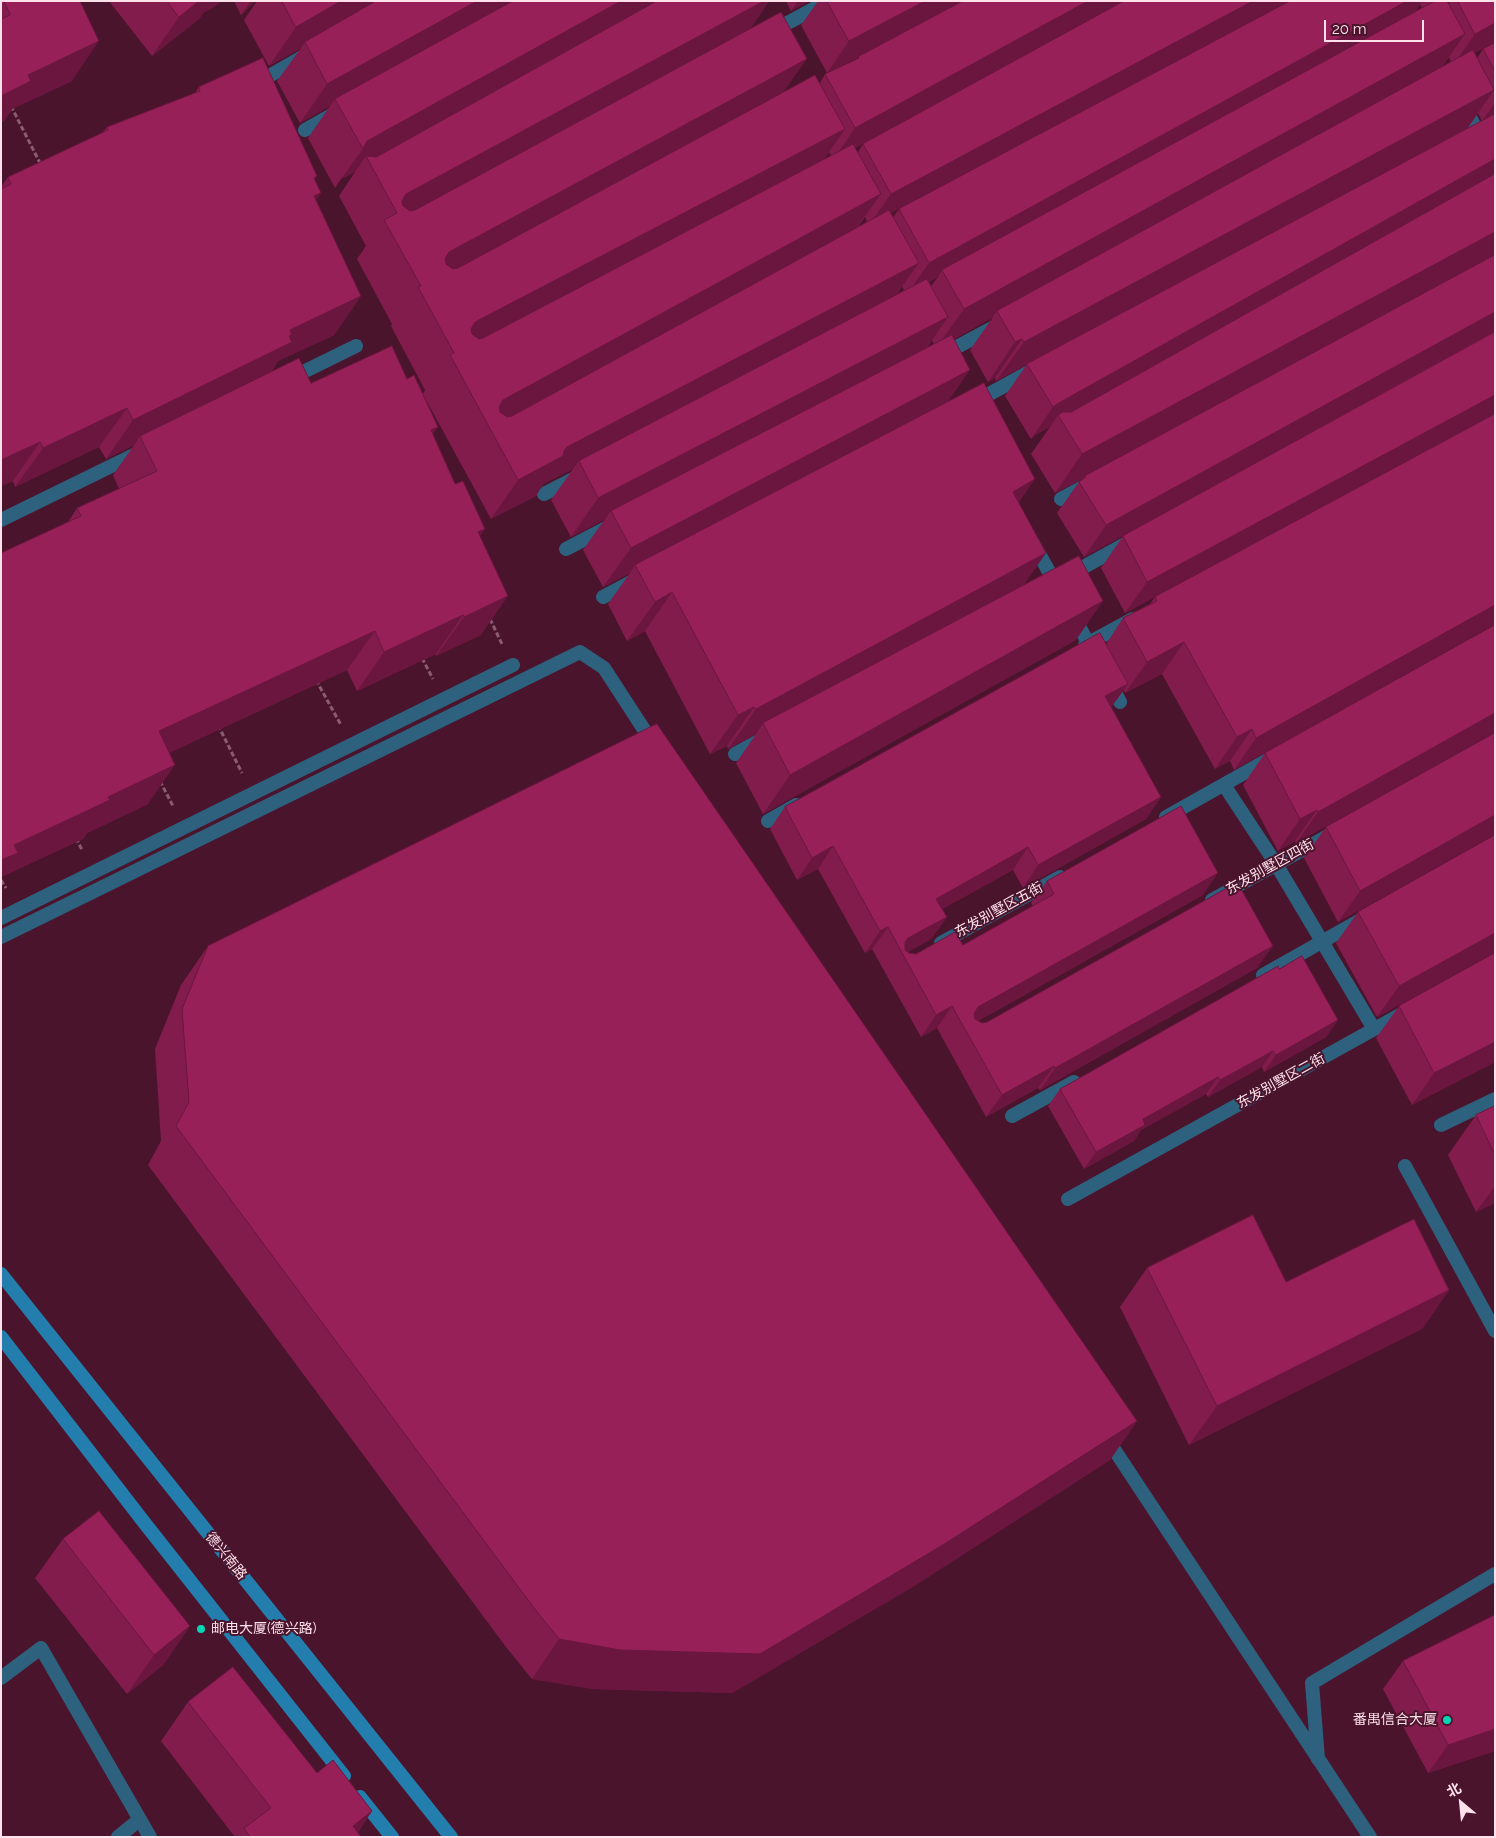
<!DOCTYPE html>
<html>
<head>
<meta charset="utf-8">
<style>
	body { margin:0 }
	#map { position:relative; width:1496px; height:1838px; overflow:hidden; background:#4a142c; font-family:Raleway,"Noto Sans SC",sans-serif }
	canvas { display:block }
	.frame { position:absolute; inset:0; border:2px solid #fee1ea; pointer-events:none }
	.north { position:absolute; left:1436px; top:1778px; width:50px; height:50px; -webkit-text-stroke:4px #4a142c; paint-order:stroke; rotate:332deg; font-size:14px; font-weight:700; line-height:20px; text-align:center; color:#fee1ea }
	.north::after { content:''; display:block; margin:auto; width:18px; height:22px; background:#fee1ea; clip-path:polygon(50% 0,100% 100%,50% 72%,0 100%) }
	.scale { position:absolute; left:1324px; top:20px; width:100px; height:22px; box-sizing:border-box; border:2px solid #fee1ea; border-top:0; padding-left:6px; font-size:15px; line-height:18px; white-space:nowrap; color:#fee1ea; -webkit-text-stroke:4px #4a142c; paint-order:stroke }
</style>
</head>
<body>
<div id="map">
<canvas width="1496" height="1838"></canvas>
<div class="frame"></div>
<div class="north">北</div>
<div class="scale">20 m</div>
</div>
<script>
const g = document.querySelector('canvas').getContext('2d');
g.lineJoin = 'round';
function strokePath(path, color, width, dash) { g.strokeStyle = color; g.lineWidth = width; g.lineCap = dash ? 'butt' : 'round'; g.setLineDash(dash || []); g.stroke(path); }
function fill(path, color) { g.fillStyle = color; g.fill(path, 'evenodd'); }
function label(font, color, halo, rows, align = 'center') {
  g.font = font + ' Raleway,"Noto Sans SC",sans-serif'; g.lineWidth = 4; g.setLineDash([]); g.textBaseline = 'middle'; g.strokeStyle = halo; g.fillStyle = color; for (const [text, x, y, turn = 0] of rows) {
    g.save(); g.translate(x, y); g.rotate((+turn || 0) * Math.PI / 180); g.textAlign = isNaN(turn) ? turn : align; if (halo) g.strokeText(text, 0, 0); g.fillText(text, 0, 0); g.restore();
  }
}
strokePath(new Path2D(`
	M11 106 41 165
	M490 619 502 644
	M422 658 433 679
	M316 680 341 725
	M218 725 242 773
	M160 781 173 806
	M76 838 82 850
	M1 880 6 888`), '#895c6f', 3, [5, 2.5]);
strokePath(new Path2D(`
	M771 32 828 1
	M264 79 304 56
	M305 130 335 113
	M942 355 996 326
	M973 403 1033 370
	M544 494 579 476
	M1061 499 1087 485
	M566 549 610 526
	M1069 575 1129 542
	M603 597 635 580
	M1085 645 1133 619
	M735 754 761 740
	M1224 785 1276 864 1374 1029
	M1166 817 1271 758
	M768 821 796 805
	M1212 900 1333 833
	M941 943 1060 877
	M1263 975 1364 918
	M1012 1116 1074 1082
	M1441 1125 1495 1099
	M1068 1199 1405 1012
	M1318 1759 1312 1683 1495 1574`), '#2e617e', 14);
strokePath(new Path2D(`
	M1464 106 1495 164
	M289 379 356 346
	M1 520 140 452
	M1033 543 1058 588
	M1073 615 1095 656
	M1109 681 1120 702
	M1 918 513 665
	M1405 1166 1495 1331
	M1 1678 41 1648 150 1837
	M118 1837 139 1820`), '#2e617e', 14);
strokePath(new Path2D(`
	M1 937 580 652 604 668 654 745
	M1106 1437 1370 1837`), '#2e617e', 14);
strokePath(new Path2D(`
	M1 1274 451 1837
	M1 1337 143 1521 344 1776
	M360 1797 392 1837`), '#237ead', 14);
fill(new Path2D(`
	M3 1 72 81 12 109 4 121 1 122V4Z
	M109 1H221L214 7 204 12 199 19 152 56Z
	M234 1H255L241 15Z
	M257 1H769L750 29 784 91 820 83 825 74 856 60 858 57 827 73 801 25 818 1H1123L855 148 858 152 863 144 1124 1 891 213 893 217 899 209 1290 1H1447L1449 4 1450 1H1495V1062L1412 1105 1376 1038 1399 1006 1492 954H1491L1377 1017 1336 943 1358 912 1493 836H1491L1338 922 1304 858 1326 827 1492 734H1491L1296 843 1295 841 1278 851 1243 785 1265 753 1493 626H1491L1234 770 1230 761 1215 769 1162 674 1125 693 1124 690 1111 707 1161 797 1146 819 1023 888 1013 870 942 909 947 917 931 939 907 952 909 953 916 954 963 945 1033 906 1031 903 1047 881 1203 895 978 1021 982 1023 1257 968 1040 1090 1038 1088 986 1117 937 1028 921 1037 872 949 865 953 818 869 797 880 770 829 785 807 1106 644 1123 618 1150 604 1155 597 1492 416 1125 613 1101 568 1123 536 1493 333 1084 557 1057 513 1079 482 1084 478 1055 493 1031 454 1050 427 1035 435 1031 439 1005 396 1027 364 1482 121 1478 113 1467 129 996 381 995 378 988 382 970 350 993 317 954 339 947 403 1019 503 1024 585 1076 640 763 814 736 763 756 734 728 749 727 746 710 754 645 631 627 641 608 604 630 573 603 587 583 550 605 519 571 537 551 500 573 469 543 484 536 496 491 519 425 398 438 427 432 434 480 536 481 635 436 656V654L357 691 347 670 169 753 148 804 87 833 83 839 1 877V553L68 522 77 508 119 489 113 475 134 445 106 459 99 447 15 487 13 481 1 486V187L8 177 102 133 107 127 195 93 199 87 317 176 315 179 316 200 361 296 334 335 278 361 271 372 311 383 407 379 423 394 425 390 391 326 392 324 357 259 366 246 339 196 355 172 341 179 335 188 308 138 330 106 300 123 277 81 301 48 269 66 244 20ZM1420 4 1422 8 1414 13ZM1491 44H1492L1483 49 1477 58 1475 53ZM1449 57 1451 62 1442 67ZM829 152 831 156 823 160ZM865 217 867 222 858 227ZM938 277 931 286 929 282ZM902 286 904 290 897 294ZM932 340 934 344 927 348Z
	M786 1H809L791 11Z
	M208 946 1137 1421 1110 1460 914 1586 732 1693 593 1689 532 1679 506 1647 148 1165 161 1141 155 1049 181 985Z
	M1279 969 1338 1020 1326 1037 1264 1072 1262 1067 1208 1097 1206 1094 1141 1130 1134 1141 1084 1169 1048 1106 1060 1089Z
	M1495 1106V1203L1476 1212 1448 1155 1476 1115Z
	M1147 1268 1286 1282 1449 1290 1422 1329 1189 1445 1120 1307Z
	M63 1539 190 1626 163 1665 127 1694 35 1578Z
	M1495 1615V1751L1428 1773 1383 1689 1403 1661Z
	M188 1702 317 1773 372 1811 358 1832 361 1837H235L161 1741Z`), '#821c4d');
fill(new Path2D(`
	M199 1H221L214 7 204 12 199 19 152 56 179 17Z
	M251 1H255L241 15Z
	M341 1H382L305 42 301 48 269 66 296 27Z
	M477 1H520L335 99 330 106 300 123 327 84Z
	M621 1H664L370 164 366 156 355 172 341 179 363 149 367 141Z
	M764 1H769L745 36 389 228 397 213 395 210 406 194Z
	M798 1H809L791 11Z
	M925 1H963L827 73 849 41Z
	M1088 1H1123L833 160 855 128Z
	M1253 1H1290L869 225 891 194Z
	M1407 1H1422L1409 20 942 270 938 277 907 294 929 263Z
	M1495 23V44H1491L1453 65 1475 34Z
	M1465 34 1437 74 997 311 993 317 936 348 964 309Z
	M99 41 72 81 12 109 4 121 1 122V96L28 75Z
	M807 59 779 98 422 291 449 252Z
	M1494 90 1467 129 996 381 1024 342Z
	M1495 103V115L1482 121Z
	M845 129 818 168 452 359 475 322Z
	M1495 159V180L1062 420 1058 415 1050 427 1035 435 1031 439 1053 407 1057 404Z
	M321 193 294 232 314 196Z
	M881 194 853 233 491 431 487 423 503 400Z
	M1495 232V258L1085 476 1084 478 1055 493 1082 454Z
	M919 263 891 302 579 461 573 469 543 484 536 496 491 519 518 480 564 451 567 447Z
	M361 296 334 335 278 361 264 381 140 436 134 445 106 459 133 420 290 330Z
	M1495 312V333H1491L1084 557 1106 525Z
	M948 317 921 356 611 511 605 519 571 537 598 498Z
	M1022 339 995 378 988 382 1015 342Z
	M970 370 943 409 635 565 630 573 603 587 631 548Z
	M1495 395V416H1491L1125 613 1147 582Z
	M127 408 99 447 15 487 43 448Z
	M438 427 410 466 431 430Z
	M40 442 13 481 1 486V460Z
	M1035 479 1008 518 1013 492Z
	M485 529 457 568 478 532Z
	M1046 553 1019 592 763 723 756 734 728 749 756 709Z
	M672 592 645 631 627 641 655 602Z
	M508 596 481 635 436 656 464 617Z
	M1103 601 1076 640 763 814 790 775Z
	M1495 605V626H1491L1234 770 1256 738Z
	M463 615 436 654 357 691 384 652Z
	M375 631 347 670 132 770 159 731Z
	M1184 642 1162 674 1125 693 1147 662Z
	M1128 684 1112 706 1090 718 1105 696Z
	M754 707 727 746 710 754 738 715Z
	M1495 713V734H1491L1296 843 1318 812Z
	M1252 729 1230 761 1215 769 1237 737Z
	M175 765 148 804 87 833 83 839 1 877V860L14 845 108 797Z
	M1161 797 1146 819 1023 888 1038 865Z
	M1317 810 1295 841 1278 851 1300 819Z
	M1495 815V836H1491L1338 922 1360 891Z
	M833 846 818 869 797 880 812 858Z
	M1028 847 1013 870 921 921 936 899Z
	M1218 873 1203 895 965 1028 978 1007Z
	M947 917 931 939 903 955 905 942 908 938Z
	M888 927 872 949 865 953 880 931Z
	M1495 933V954H1491L1377 1017 1399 986Z
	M1273 946 1257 968 1040 1090 1055 1068Z
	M952 1006 937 1028 921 1037 936 1015Z
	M1338 1020 1326 1037 1264 1072 1276 1055Z
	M1495 1042V1062L1412 1105 1434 1073Z
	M1273 1051 1262 1067 1208 1097 1220 1080Z
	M1054 1066 1038 1088 986 1117 1002 1095Z
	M1218 1077 1206 1094 1141 1130 1134 1141 1084 1169 1096 1152 1143 1119Z
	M1495 1186V1203L1476 1212Z
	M1449 1290 1422 1329 1189 1445 1217 1406Z
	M1137 1421 1110 1460 914 1586 732 1693 593 1689 532 1679 559 1639Z
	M190 1626 163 1665 127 1694 154 1655Z
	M1495 1729V1751L1428 1773 1448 1745Z
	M372 1811 354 1837 353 1826Z`), '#6a163e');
const building = new Path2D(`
	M4 1H80L99 41 28 75 31 81 1 96V19L10 15Z
	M167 1H199L179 17Z
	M282 1H341L296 27Z
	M376 1H477L327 84 305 42Z
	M513 1H621L367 141 363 149 335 99Z
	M657 1H764L406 194 402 201 403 206 410 211 415 210 781 12 807 59 449 252 445 259 446 264 453 269 458 268 815 75 845 129 475 322 471 329 472 334 479 339 483 338 853 144 881 194 503 400 499 407 500 412 507 417 512 416 889 210 919 263 567 447 564 451 563 456 518 480 450 355 454 353 418 287 421 286 384 220 397 213 366 156 376 157Z
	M827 1H925L849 41Z
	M963 1H1088L855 128 825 74 859 58 858 57Z
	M1124 1H1253L891 194 863 144Z
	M1290 1H1407L929 263 899 209Z
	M1435 1H1447L1465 34 964 309 942 270Z
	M1458 1H1495V23L1475 34Z
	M1495 43V71L1483 49Z
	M1473 50 1494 90 1024 342 1022 339 1015 342 997 311Z
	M263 58 317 176 314 178 321 193 314 196 361 296 290 330 292 335 289 336 292 342 133 420 127 408 43 448 40 442 1 460V189L11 184 8 177 108 130 107 127 200 91 199 87Z
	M1495 114V159L1057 404 1053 407 1027 364Z
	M1495 174V232L1082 454 1058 415 1063 412H1071Z
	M1495 255V312L1106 525 1079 482 1086 477 1085 476Z
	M927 279 948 317 598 498 579 461Z
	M1495 332V395L1147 582 1123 536Z
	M952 335 970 370 631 548 611 511Z
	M392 346 407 379 414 375 438 427 431 430 455 484 463 481 485 529 478 532 508 596 464 617 463 615 384 652 375 631 159 731 175 765 108 797 110 800 14 845 18 853 1 860V553L81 516 77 508 157 471 140 436 299 358 311 383Z
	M984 383 1035 479 1013 492 1046 553 756 709 754 707 738 715 672 592 655 602 635 565Z
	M1495 414V605L1256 738 1252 729 1237 737 1184 642 1147 662 1123 618 1157 601 1155 597Z
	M1079 556 1103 601 790 775 763 723Z
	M1495 625V713L1318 812 1317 810 1300 819 1265 753Z
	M1100 633 1128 684 1105 696 1161 797 1038 865 1028 847 936 899 947 917 908 938 905 942V950L909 953 916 954 955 932 963 945 1054 894 1047 881 1181 806 1218 873 978 1007 974 1014 975 1019 982 1023 987 1022 1227 888 1229 893 1240 887 1273 946 1055 1068 1054 1066 1002 1095 952 1006 936 1015 888 927 880 931 833 846 812 858 785 807Z
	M657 724 1137 1421 941 1546 760 1654 620 1650 559 1639 534 1608 176 1126 189 1102 182 1009 208 946Z
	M1495 733V815L1360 891 1326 827Z
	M1495 835V933L1399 986 1358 912Z
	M1495 953V1042L1434 1073 1399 1006Z
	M1302 956 1338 1020 1276 1055 1273 1051 1220 1080 1218 1077 1143 1119 1145 1125 1096 1152 1060 1089 1278 966 1279 969Z
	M1495 1106V1155L1476 1115Z
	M1253 1215 1286 1282 1414 1219 1449 1290 1217 1406 1147 1268Z
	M99 1511 190 1626 154 1655 63 1539Z
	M1495 1615V1729L1448 1745 1403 1661Z
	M233 1667 317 1773 333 1760 372 1811 353 1826 361 1837H250L244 1828 271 1808 188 1702Z`);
fill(building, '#972059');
strokePath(building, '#6a163e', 1);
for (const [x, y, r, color] of [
	[201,1629,5,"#09d5b5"],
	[1447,1720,5,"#09d5b5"]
]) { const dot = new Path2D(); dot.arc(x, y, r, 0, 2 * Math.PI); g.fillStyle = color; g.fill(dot); strokePath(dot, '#4a142c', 2); }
label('14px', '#fee1ea', '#4a142c', [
	["东发别墅区四街",1270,867,-29],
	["东发别墅区五街",999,910,-29],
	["东发别墅区二街",1281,1081,-29],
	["德兴南路",226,1556,51]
]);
label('14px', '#fee1ea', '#4a142c', [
	["邮电大厦(德兴路)",211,1629],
	["番禺信合大厦",1437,1720,"right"]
], 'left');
</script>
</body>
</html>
